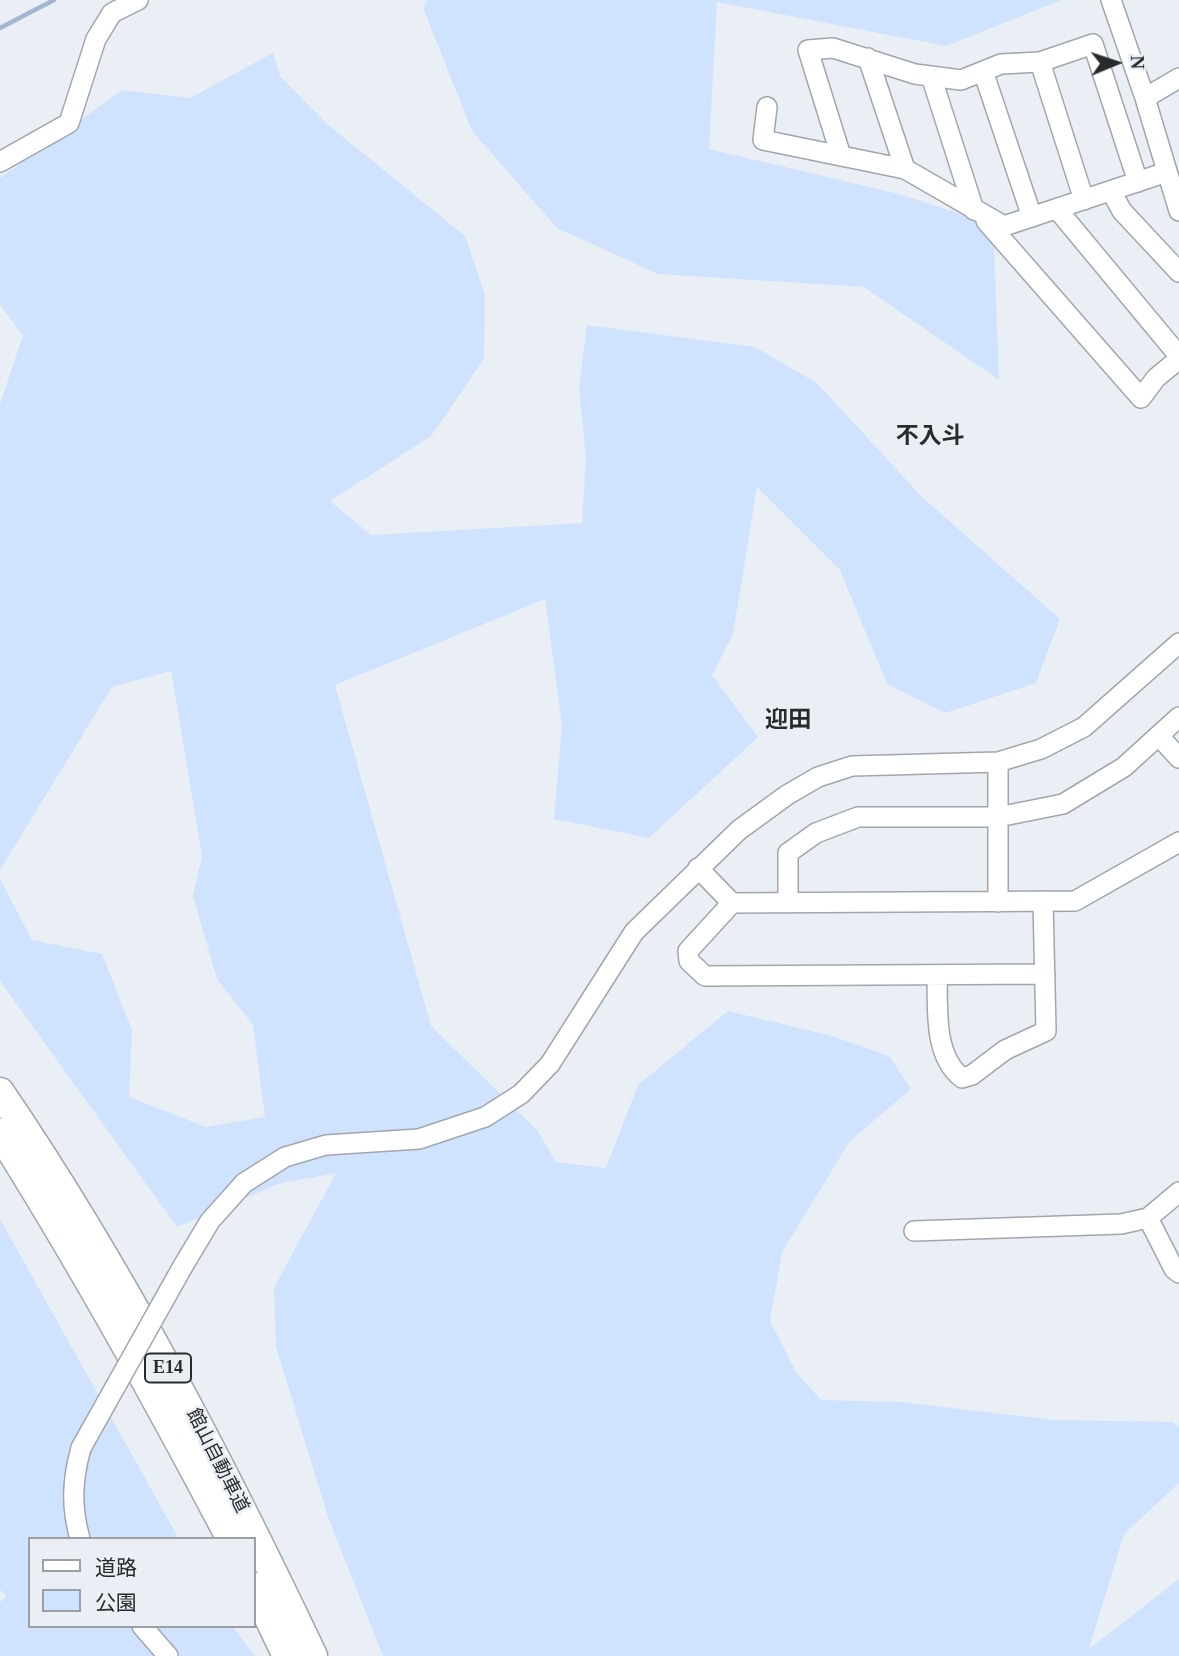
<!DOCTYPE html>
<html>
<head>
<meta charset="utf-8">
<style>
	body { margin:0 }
	#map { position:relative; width:1179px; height:1656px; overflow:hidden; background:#eaeff5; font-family:"Times New Roman","Noto Sans JP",serif }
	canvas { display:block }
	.legend { position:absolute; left:28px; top:1537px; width:228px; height:91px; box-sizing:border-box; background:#eaeff5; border:2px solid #9ca0a5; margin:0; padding:9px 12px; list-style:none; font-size:21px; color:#282a2c }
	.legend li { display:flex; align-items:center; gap:14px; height:35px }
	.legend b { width:35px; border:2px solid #9ca0a5 }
	.north { position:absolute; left:1081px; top:28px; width:70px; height:70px; -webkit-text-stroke:5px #eaeff5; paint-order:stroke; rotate:88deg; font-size:19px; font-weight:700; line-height:28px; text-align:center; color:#282a2c }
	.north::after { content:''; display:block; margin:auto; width:24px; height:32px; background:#282a2c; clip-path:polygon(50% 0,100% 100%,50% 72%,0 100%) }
</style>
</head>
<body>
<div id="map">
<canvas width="1179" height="1656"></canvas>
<ul class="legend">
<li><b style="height:9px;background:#fff"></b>道路</li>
<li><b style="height:19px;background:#cfe3ff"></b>公園</li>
</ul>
<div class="north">N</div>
</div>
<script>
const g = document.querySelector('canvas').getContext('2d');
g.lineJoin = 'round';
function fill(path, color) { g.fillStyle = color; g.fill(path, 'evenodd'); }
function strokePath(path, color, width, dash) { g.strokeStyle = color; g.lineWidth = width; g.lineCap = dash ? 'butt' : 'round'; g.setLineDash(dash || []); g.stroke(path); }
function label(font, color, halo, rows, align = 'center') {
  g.font = font + ' "Times New Roman","Noto Sans JP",serif'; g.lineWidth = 5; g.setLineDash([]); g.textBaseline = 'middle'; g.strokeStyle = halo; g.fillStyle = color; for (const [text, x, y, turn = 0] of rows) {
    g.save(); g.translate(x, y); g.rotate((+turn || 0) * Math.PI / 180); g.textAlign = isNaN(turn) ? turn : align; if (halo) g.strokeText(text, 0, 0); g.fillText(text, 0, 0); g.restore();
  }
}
fill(new Path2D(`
	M428 0H1061L946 46 717 2 709 149 899 194 988 223 994 247 999 380 864 287 658 274 557 228 472 131 423 8Z
	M273 53 280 76 327 124 465 236 485 295 484 359 431 436 330 501 371 535 582 523 586 458 579 387 587 325 755 347 817 383 922 497 1060 619 1036 683 945 713 887 684 840 570 757 487 733 634 712 675 758 737 649 838 554 819 562 725 545 599 335 685 431 1026 537 1130 556 1162 606 1168 638 1085 728 1011 832 1036 889 1056 911 1089 850 1141 782 1252 770 1321 796 1372 821 1400 901 1402 1054 1420 1173 1422 1179 1427V1483L1124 1534 1089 1649 1179 1579V1656H383L328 1517 276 1347 274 1288 336 1173 281 1183 177 1227 0 981V879L32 940 102 954 132 1030 129 1097 206 1127 265 1117 253 1025 217 979 193 896 202 856 171 671 112 687 0 870V404L23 335 0 305V178L122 90 190 98Z
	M0 1219 179 1539H30V1626H232L255 1656H0V1602L7 1596 0 1590Z`), '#cfe3ff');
strokePath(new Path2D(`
	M0 28 54 0`), '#a2b6d2', 4.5);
const minor = new Path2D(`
	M1111 0 1145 98 1179 211
	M868 58 905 169
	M1040 62 1084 200
	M984 74 1032 217
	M931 76 974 210
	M1145 98 1179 78
	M767 107 763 140 905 169 1004 226 1167 172
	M841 156 808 50 833 48 915 74 961 80 1001 64 1040 62 1093 44 1138 182
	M0 162 69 123 96 39 112 13 138 0
	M1111 191 1122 211 1179 272
	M1057 209 1179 356
	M986 221 1141 398 1156 378 1179 359
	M1159 736 1179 758
	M998 762V902
	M698 868 732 903
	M788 903V853L816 833 858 817H998L1063 804 1124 767 1179 717
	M1045 974 705 976 689 961 688 951 732 903 1075 901 1179 842
	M937 975C938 1008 933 1055 962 1078L972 1075 1005 1050 1046 1031 1043 901
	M1148 1218 1174 1269 1179 1273
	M914 1231 1121 1224 1148 1218 1179 1192
	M183 1266 210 1221 244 1183 285 1157 326 1145 419 1139 485 1117 521 1094 550 1064 634 932 739 830 787 795 818 777 852 766 998 762 1041 749 1084 727 1179 643
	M80 1539C71 1506 72 1481 81 1448
	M142 1626 168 1656`);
const highway = new Path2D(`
	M0 1092C121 1270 221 1462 313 1656
	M0 1133C83 1265 158 1400 231 1539
	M254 1587 287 1656`);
strokePath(minor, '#a2a6ac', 22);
strokePath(highway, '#a2a6ac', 31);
strokePath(minor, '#fff', 19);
strokePath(highway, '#fff', 28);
const minorBridge = new Path2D(`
	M81 1448 183 1266`);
strokePath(minorBridge, '#a2a6ac', 22, []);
strokePath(minorBridge, '#fff', 19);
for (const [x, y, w] of [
	[168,1368,46]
]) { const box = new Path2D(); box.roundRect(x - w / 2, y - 14.5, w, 29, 5); g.fillStyle = '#eaeff5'; g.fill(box); strokePath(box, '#282a2c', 2); }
label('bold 18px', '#282a2c', null, [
	["E14",168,1368]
]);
label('19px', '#282a2c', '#eaeff5', [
	["館山自動車道",217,1461,63]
]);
label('bold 23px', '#282a2c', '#eaeff5', [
	["不入斗",930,437],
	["迎田",788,721]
]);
</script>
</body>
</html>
